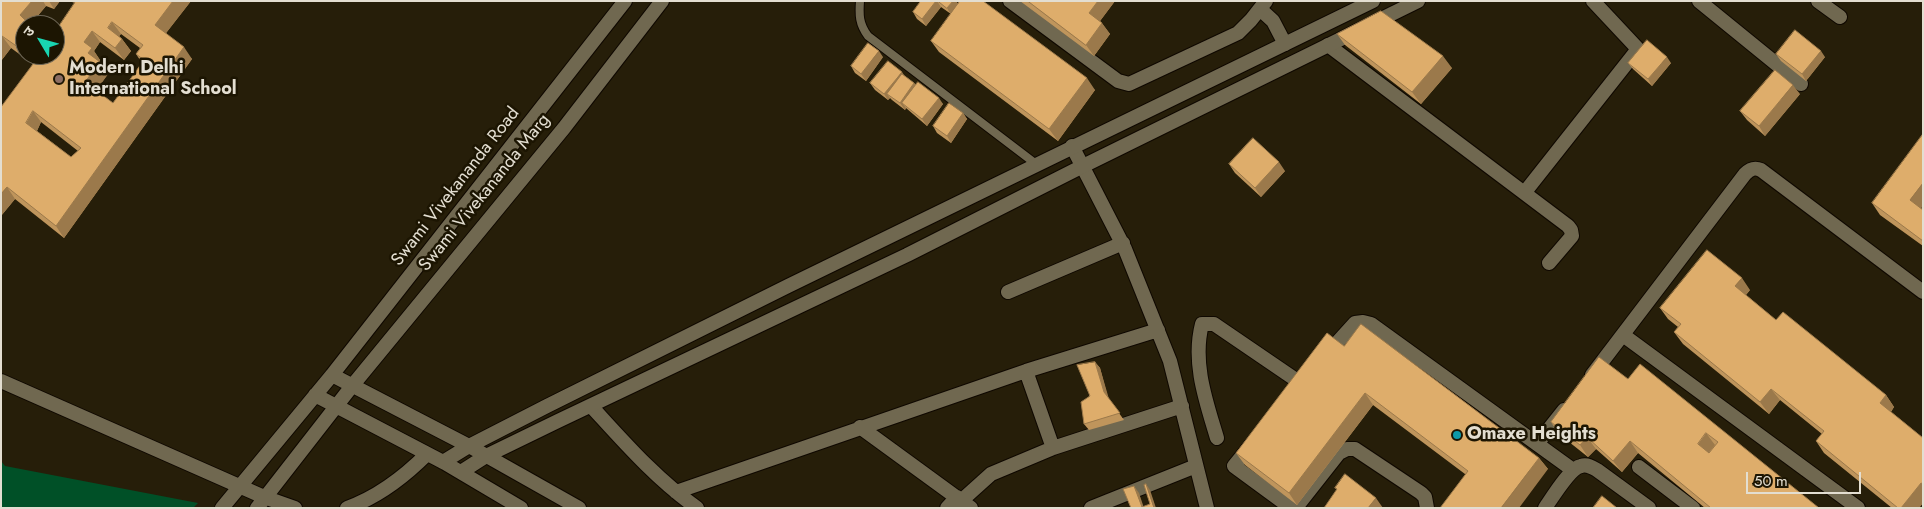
<!DOCTYPE html>
<html>
<head>
<meta charset="utf-8">
<style>
	body { margin:0 }
	#map { position:relative; width:1924px; height:509px; overflow:hidden; background:#261e09; font-family:Jost,"Noto Sans Devanagari",sans-serif }
	canvas { display:block }
	.frame { position:absolute; inset:0; border:2px solid #e3ded1; pointer-events:none }
	.north { position:absolute; left:15px; top:15px; width:50px; height:50px; box-sizing:border-box; background:#1c1502; border:1px solid #6c6555; border-radius:50%; rotate:307deg; font-size:14px; font-weight:700; line-height:20px; text-align:center; color:#e3ded1 }
	.north::after { content:''; display:block; margin:auto; width:18px; height:22px; background:#19d5b2; clip-path:polygon(50% 0,100% 100%,50% 72%,0 100%) }
	.scale { position:absolute; left:1746px; top:472px; width:115px; height:22px; box-sizing:border-box; border:2px solid #e3ded1; border-top:0; padding-left:6px; font-size:15px; line-height:18px; white-space:nowrap; color:#e3ded1; -webkit-text-stroke:4px #1c1502; paint-order:stroke }
</style>
</head>
<body>
<div id="map">
<canvas width="1924" height="509"></canvas>
<div class="frame"></div>
<div class="north">उ</div>
<div class="scale">50 m</div>
</div>
<script>
const g = document.querySelector('canvas').getContext('2d');
g.lineJoin = 'round';
function fill(path, color) { g.fillStyle = color; g.fill(path, 'evenodd'); }
function strokePath(path, color, width, dash) { g.strokeStyle = color; g.lineWidth = width; g.lineCap = dash ? 'butt' : 'round'; g.setLineDash(dash || []); g.stroke(path); }
function label(font, color, halo, rows, align = 'center') {
  g.font = font + ' Jost,sans-serif'; g.lineWidth = 5; g.setLineDash([]); g.textBaseline = 'middle'; g.strokeStyle = halo; g.fillStyle = color; for (const [text, x, y, turn = 0] of rows) {
    g.save(); g.translate(x, y); g.rotate((+turn || 0) * Math.PI / 180); g.textAlign = isNaN(turn) ? turn : align; if (halo) g.strokeText(text, 0, 0); g.fillText(text, 0, 0); g.restore();
  }
}
fill(new Path2D(`
	M1 461 5 466 198 503 193 508 1 507Z`), '#005027');
const service = new Path2D(`
	M860 1C859 15 859 24 868 36L1036 164`);
const minor = new Path2D(`
	M1010 1 1118 81 1129 84 1238 33 1251 20 1266 1
	M1699 1 1801 84
	M1818 1 1840 17
	M1260 9 1273 21 1285 44
	M1328 45 1568 226 1571 230 1572 236 1549 263
	M1072 146 1125 249 1170 361 1207 508
	M1525 192 1638 49 1593 1
	M1008 292 1123 243
	M1623 335 1858 508
	M1326 355 1355 323 1363 322 1371 324 1573 470
	M1026 371 1053 448 1182 406
	M1592 375 1745 174C1750 169 1754 167 1761 170L1923 292
	M591 406C624 442 656 479 697 508
	M860 427 971 508
	M1217 438C1206 401 1192 363 1202 324H1214L1302 384
	M1252 444 1234 466 1287 505H1298L1339 453 1347 449H1355L1421 493 1425 497 1427 508
	M1537 444 1564 410
	M1639 467 1693 508
	M676 492 1026 371 1158 330
	M961 501 991 474 1053 448
	M947 508 957 497
	M1091 508 1196 466
	M1545 508C1552 498 1570 468 1581 466 1587 464 1592 467 1597 470L1649 508`);
const tertiary = new Path2D(`
	M332 375 469 446 579 508
	M1 381 264 497 295 508
	M315 395 445 463 521 508
	M443 462 469 446 547 406 788 286 1373 1
	M461 472 486 456 558 421 907 255 1083 166 1418 1
	M222 508 332 375 625 1
	M257 508 352 386 564 128 662 1
	M347 508C378 497 404 477 427 454`);
strokePath(service, '#0f0800', 10);
strokePath(minor, '#0f0800', 16);
strokePath(tertiary, '#0f0800', 16);
strokePath(service, '#706850', 8);
strokePath(minor, '#706850', 14);
strokePath(tertiary, '#706850', 14);
fill(new Path2D(`
	M1 1H60L54 9 46 6 30 25H25V55H55L75 3 69 1H191L166 33 192 59 64 238 15 199 1 216 33 64 11 48 1 61ZM121 34 140 48 136 54 142 63 113 103 96 90 108 74 99 62 100 60 94 51 100 42 124 60 131 51 122 39 119 36ZM41 122 78 151 71 157 37 131Z
	M921 1H956L958 4 1095 90 1058 141 939 52 931 41 951 14 941 7 926 26 917 19 913 12Z
	M1020 1H1115L1100 21 1110 34 1094 56Z
	M1337 34 1452 68 1421 104 1345 45Z
	M1776 54 1825 57 1806 81 1781 61Z
	M883 57 866 81 855 73 851 66Z
	M1628 63H1671L1652 86 1633 69Z
	M905 76 914 83 916 85 943 104 927 126 906 108 905 110 892 100 890 98 888 100 875 90 870 83Z
	M1800 94 1765 136 1747 120 1740 111Z
	M963 113 967 119 951 143 937 133 933 126Z
	M1229 164 1285 171 1261 197 1235 173Z
	M1872 203 1921 208 1923 210V246L1880 215Z
	M1750 290 1746 295 1776 320 1886 395 1894 407 1891 412 1923 438V503L1919 508H1892L1824 453 1816 441 1822 434 1780 400 1769 414 1683 344 1674 332 1678 327 1668 319 1660 308Z
	M1344 346 1539 458 1548 469 1465 474 1373 405 1297 505 1245 465 1236 453Z
	M1095 362 1100 368 1108 398 1124 420 1089 430 1084 424Z
	M1628 379 1819 508H1705L1638 453 1622 472 1596 449 1588 457 1559 434 1551 422Z`), '#bf955c');
fill(new Path2D(`
	M32 1H43L46 6 30 25H25V47L18 37 20 15Z
	M49 1H60L54 9Z
	M173 1H191L163 37 155 25Z
	M936 1H937L941 7 926 26 922 19Z
	M953 1H956L959 5 951 15 947 8Z
	M1098 1H1115L1097 25 1089 13Z
	M112 22 121 34 116 40 108 28Z
	M1102 23 1110 34 1094 56 1086 45Z
	M92 31 100 42 94 51 100 60 96 65 88 53 84 42Z
	M2 36 11 48 1 61V37Z
	M122 39 131 51 124 60 115 48Z
	M184 47 192 59 64 238 56 226Z
	M879 51 883 57 866 81 861 74Z
	M1821 51 1825 57 1806 81 1802 74Z
	M1443 56 1452 68 1421 104 1412 92Z
	M1667 57 1671 63 1652 86 1648 79Z
	M100 62 108 74 94 94 85 82Z
	M902 72 906 78 887 94 890 98 888 100 884 94Z
	M1087 78 1095 90 1058 141 1049 129Z
	M914 83 919 90 902 103 906 108 905 110 900 103Z
	M1793 85 1800 94 1765 136 1759 126Z
	M939 98 943 104 927 126 922 119Z
	M33 111 41 122 35 135 26 123Z
	M963 113 967 119 951 143 947 136Z
	M1279 162 1285 171 1261 197 1255 188Z
	M1923 183V206L1918 212 1910 200Z
	M7 187 15 199 1 216V194Z
	M1742 278 1750 290 1743 298 1735 286Z
	M1095 362 1100 368 1109 399 1104 392Z
	M1771 389 1780 400 1769 414 1760 402Z
	M1365 393 1373 405 1297 505 1289 493Z
	M1886 395 1894 407 1888 415 1880 403Z
	M1706 433 1715 445 1706 456 1698 444Z
	M1587 437 1596 449 1588 457 1580 445Z
	M1630 441 1638 453 1622 472 1613 461Z
	M1539 458 1548 469 1519 508H1501Z
	M1921 483 1923 485V503L1919 508H1901Z
	M1146 484 1150 490 1156 508H1154Z
	M1134 486 1139 493 1144 508H1142Z
	M1376 498 1383 508H1368Z`), '#9b794b');
const building = new Path2D(`
	M1 1H32L20 15 27 22 18 37 25 42V52L2 36 1 37Z
	M76 1H173L155 25 184 47 56 226 7 187 1 194V107L36 60 29 55H55V32ZM112 22 143 45 136 54 144 60 113 103 85 82 100 62 88 53 92 48 84 42 92 31 115 48 122 39 108 28ZM33 111 81 148 71 157 26 123Z
	M921 1H936L922 19 913 12Z
	M938 1H953L947 8Z
	M960 1H983L1087 78 1049 129 931 41Z
	M1028 1H1098L1089 13 1102 23 1086 45Z
	M1381 11 1443 56 1412 92 1337 34Z
	M1795 30 1821 51 1802 74 1776 54Z
	M1647 40 1667 57 1648 79 1628 63Z
	M868 43 879 51 861 74 851 66Z
	M888 61 902 72 884 94 870 83Z
	M1775 70 1793 85 1759 126 1740 111Z
	M902 74 914 83 900 103 887 94Z
	M918 82 939 98 922 119 902 103Z
	M949 103 963 113 947 136 933 126Z
	M1923 134V183L1910 200 1923 210V241L1872 203Z
	M1253 138 1279 162 1255 188 1229 164Z
	M1707 250 1742 278 1735 286 1776 320 1783 312 1886 395 1880 403 1923 438V484L1921 483 1901 508H1898L1816 441 1824 431 1771 389 1760 402 1674 332 1681 324 1660 308Z
	M1361 324 1539 458 1501 508H1440L1468 471 1365 393 1289 493 1236 453 1327 333 1344 346Z
	M1599 357 1628 379 1640 364 1819 508H1711L1630 441 1613 461 1587 437 1580 445 1551 422ZM1706 433 1718 442 1709 453 1698 444Z
	M1095 362 1104 392 1120 413 1084 424 1081 402 1090 396 1077 365Z
	M1345 474 1376 498 1368 508H1324L1337 489 1335 488Z
	M1146 484 1154 508H1131L1123 489 1134 486 1142 507 1150 504 1144 485Z
	M1602 496 1617 508H1593Z`);
fill(building, '#dead6b');
strokePath(building, '#9b794b', 1);
for (const [x, y, r, color] of [
	[59,79,5,"#8d6e63"],
	[1457,435,5,"#0f9aa8"]
]) { const dot = new Path2D(); dot.arc(x, y, r, 0, 2 * Math.PI); g.fillStyle = color; g.fill(dot); strokePath(dot, '#1c1502', 2); }
label('bold 18px', '#e3ded1', '#1c1502', [
	["Modern Delhi",69,69],
	["International School",69,90],
	["Omaxe Heights",1467,435]
], 'left');
label('18px', '#e3ded1', '#1c1502', [
	["Swami Vivekananda Road",456,187,-52],
	["Swami Vivekananda Marg",485,193,-51]
]);
</script>
</body>
</html>
